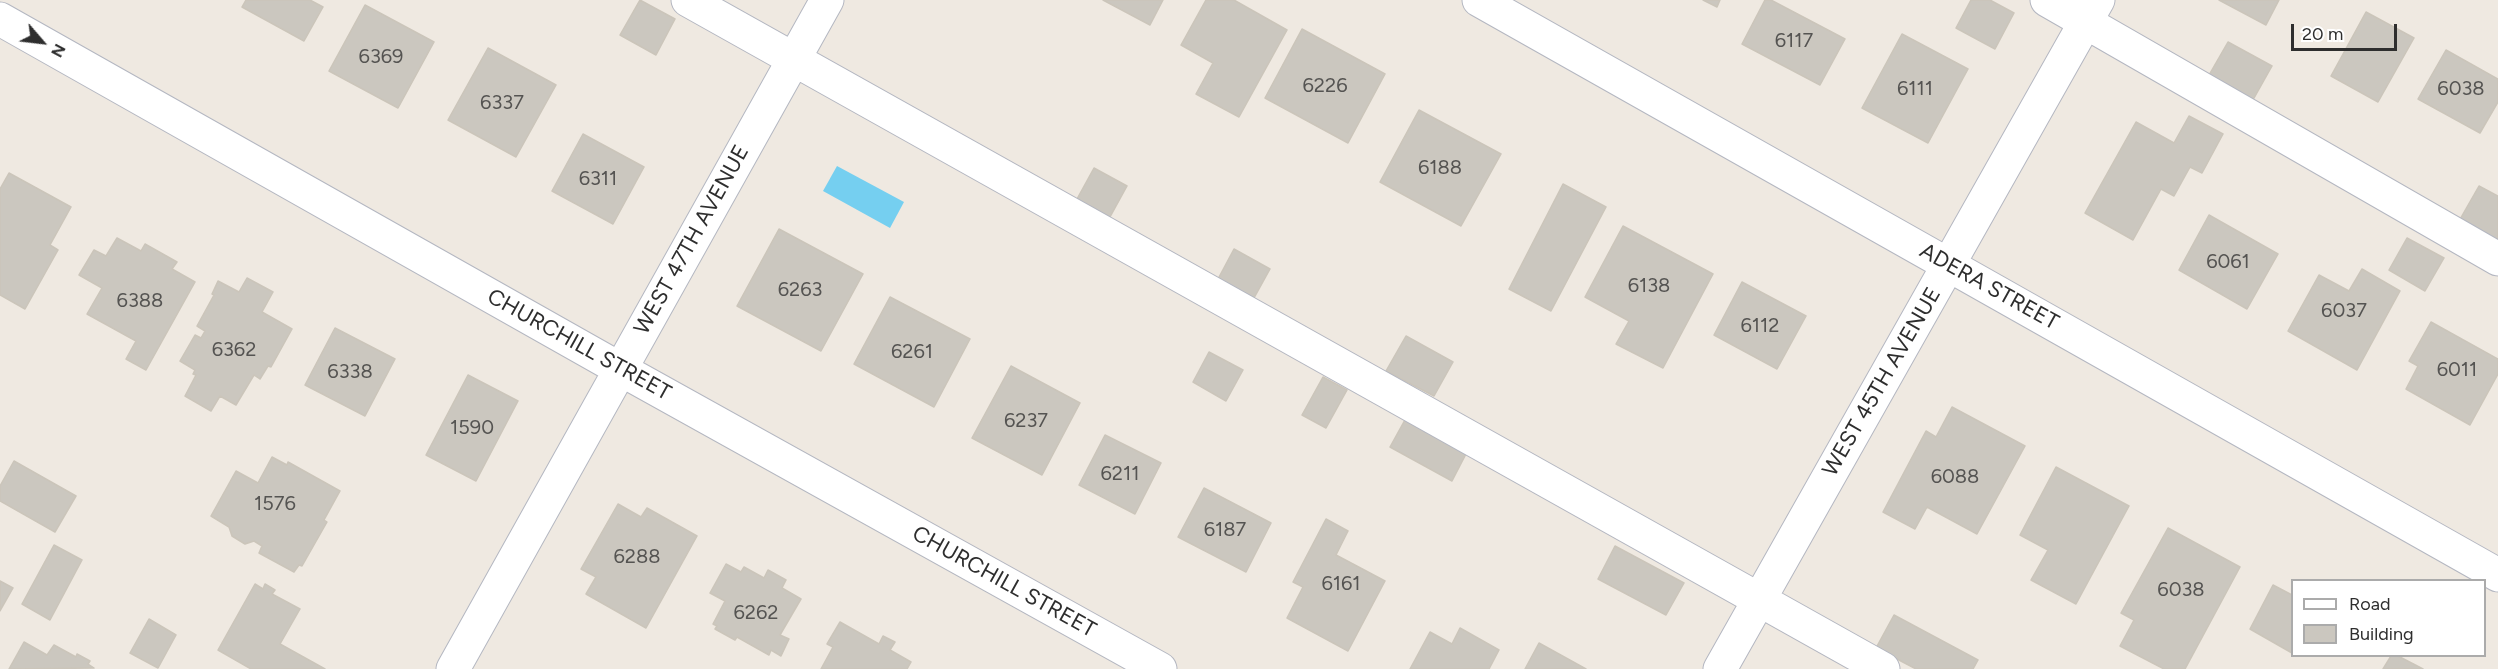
<!DOCTYPE html>
<html>
<head>
<meta charset="utf-8">
<style>
	body { margin:0 }
	#map { position:relative; width:2498px; height:669px; overflow:hidden; background:#efe9e1; font-family:Figtree,sans-serif }
	canvas { display:block }
	.legend { position:absolute; left:2291px; top:579px; width:195px; height:78px; box-sizing:border-box; background:#fff; border:2px solid #ababab; margin:0; padding:8px 10px; list-style:none; font-size:18px; color:#2e2e2e }
	.legend li { display:flex; align-items:center; gap:12px; height:30px }
	.legend b { width:30px; border:2px solid #ababab }
	.north { position:absolute; left:12px; top:12px; width:60px; height:60px; -webkit-text-stroke:4px #fff; paint-order:stroke; rotate:118deg; font-size:16px; font-weight:700; line-height:24px; text-align:center; color:#2e2e2e }
	.north::after { content:''; display:block; margin:auto; width:21px; height:27px; background:#2e2e2e; clip-path:polygon(50% 0,100% 100%,50% 72%,0 100%) }
	.scale { position:absolute; left:2291px; top:24px; width:106px; height:27px; box-sizing:border-box; border:3px solid #2e2e2e; border-top:0; padding-left:8px; font-size:18px; line-height:21px; white-space:nowrap; color:#2e2e2e; -webkit-text-stroke:4px #fff; paint-order:stroke }
</style>
</head>
<body>
<div id="map">
<canvas width="2498" height="669"></canvas>
<ul class="legend">
<li><b style="height:8px;background:#fff"></b>Road</li>
<li><b style="height:16px;background:#cbc7bf"></b>Building</li>
</ul>
<div class="north">N</div>
<div class="scale">20 m</div>
</div>
<script>
const g = document.querySelector('canvas').getContext('2d');
g.lineJoin = 'round';
function fill(path, color) { g.fillStyle = color; g.fill(path, 'evenodd'); }
function strokePath(path, color, width, dash) { g.strokeStyle = color; g.lineWidth = width; g.lineCap = dash ? 'butt' : 'round'; g.setLineDash(dash || []); g.stroke(path); }
function label(font, color, halo, rows, align = 'center') {
  g.font = font + ' Figtree,sans-serif'; g.lineWidth = 5; g.setLineDash([]); g.textBaseline = 'middle'; g.strokeStyle = halo; g.fillStyle = color; for (const [text, x, y, turn = 0] of rows) {
    g.save(); g.translate(x, y); g.rotate((+turn || 0) * Math.PI / 180); g.textAlign = isNaN(turn) ? turn : align; if (halo) g.strokeText(text, 0, 0); g.fillText(text, 0, 0); g.restore();
  }
}
fill(new Path2D(`
	M837 166 904 202 890 228 823 191Z`), '#75cff0');
const building = new Path2D(`
	M246 0H310L323 7 304 41 242 7Z
	M640 0 675 19 656 55 620 35Z
	M1103 0H1163L1150 25Z
	M1206 0H1234L1287 30 1239 117 1196 94 1213 63 1181 45Z
	M1703 0H1720L1717 7Z
	M1765 0H1771L1845 39 1820 85 1742 44Z
	M1971 0H1990L2014 13 1995 49 1956 28Z
	M2219 0H2279L2266 25Z
	M365 5 434 42 398 108 329 71Z
	M2366 12 2414 38 2378 102 2331 76Z
	M1302 29 1385 74 1348 143 1265 98Z
	M1902 34 1968 69 1928 143 1862 108Z
	M2228 42 2272 66 2249 107 2205 82Z
	M488 48 556 85 516 157 448 120Z
	M2446 50 2498 79V102L2480 133 2418 99Z
	M1419 110 1501 154 1461 226 1380 182Z
	M2189 116 2223 134 2202 173 2190 167 2174 196 2161 189 2133 240 2085 213 2136 122 2174 143Z
	M583 134 644 167 613 224 552 191Z
	M1094 168 1127 186 1110 217 1077 199Z
	M9 173 71 207 50 245 58 250 25 309 0 295V189Z
	M1563 184 1606 207 1551 311 1509 289Z
	M2479 186 2498 196V243L2459 221Z
	M2209 215 2278 254 2247 309 2179 270Z
	M1623 226 1713 274 1663 368 1616 344 1629 321 1585 297Z
	M779 229 863 274 821 351 737 306Z
	M117 238 141 251 145 244 177 262 172 269 195 282 146 370 126 359 136 341 87 314 102 288 79 275 94 250 106 256Z
	M2407 238 2444 258 2425 291 2389 270Z
	M1234 249 1270 269 1254 298 1218 279Z
	M2362 269 2400 291 2357 370 2288 331 2319 275 2349 291Z
	M247 278 273 292 262 312 292 329 271 367 268 366 260 379 254 375 236 405 220 396 211 411 185 396 196 375 193 374 195 370 180 361 195 335 201 338 205 331 197 326 214 295 212 294 218 281 239 292Z
	M1742 282 1806 316 1777 369 1714 335Z
	M890 297 970 339 934 407 854 364Z
	M2431 322 2498 359V374L2470 425 2406 389 2418 366 2409 361Z
	M335 328 395 359 365 416 305 385Z
	M1406 336 1453 362 1434 396 1386 371Z
	M1209 352 1243 370 1226 401 1193 382Z
	M1011 366 1080 403 1042 475 972 438Z
	M468 375 518 401 476 481 426 455Z
	M1323 377 1347 390 1326 428 1302 415Z
	M1952 407 2025 446 1977 534 1927 507 1915 529 1883 512 1926 431 1936 437Z
	M1406 418 1467 452 1452 481 1390 447Z
	M1105 435 1161 463 1135 514 1079 485Z
	M272 457 287 465 288 462 340 491 324 520 327 522 302 566 299 565 294 572 259 553 262 546 254 541 245 544 232 536 229 527 211 516 236 471 258 483Z
	M14 461 76 496 55 532 0 501V486Z
	M2056 467 2129 506 2076 604 2031 580 2048 550 2020 535Z
	M1204 488 1271 523 1246 572 1178 537Z
	M618 504 641 517 647 508 697 536 646 628 586 594 596 577 581 569Z
	M1326 519 1348 531 1336 555 1385 581 1348 651 1287 618 1303 587 1293 582Z
	M2168 528 2240 567 2185 669H2164L2120 646 2134 620 2121 613Z
	M54 545 82 560 50 620 22 604Z
	M1615 546 1684 583 1666 615 1598 579Z
	M726 564 741 572 744 567 764 578 768 570 786 580 782 588 801 599 780 635 789 639 781 656 771 650 769 655 737 637 735 640 715 629 717 626 713 624 725 601 710 593Z
	M0 581 13 588 0 611Z
	M255 584 263 589 265 584 275 590 272 594 300 609 280 644 325 669H251L218 650Z
	M2273 585 2292 595V653L2250 629Z
	M1894 615 1978 660 1973 669H1916L1876 648Z
	M149 619 176 635 158 668 130 653Z
	M840 622 879 644 883 636 895 642 890 650 911 662 907 669H821L833 647 827 644Z
	M1460 628 1499 650 1489 669H1410L1430 632 1452 644Z
	M24 642 47 655 54 645 76 657 77 654 90 661 88 664 94 668 9 669Z
	M1539 643 1586 669H1525Z
	M2391 656H2398L2423 669H2383Z`);
fill(building, '#cbc7bf');
strokePath(building, '#cbc5ba', 1.5);
const minor = new Path2D(`
	M688 0 1883 669
	M1479 0 2498 575
	M2047 0 2498 259
	M0 19 620 369 1160 669
	M453 669 827 0
	M1720 669 2098 0`);
strokePath(minor, '#b4b7c1', 35);
strokePath(minor, '#fff', 33);
label('20px', '#555452', null, [
	["6117",1794,41],
	["6369",381,57],
	["6226",1325,86],
	["6111",1915,89],
	["6038",2461,89],
	["6337",502,103],
	["6188",1440,168],
	["6311",598,179],
	["6061",2228,262],
	["6138",1649,286],
	["6263",800,290],
	["6388",140,301],
	["6037",2344,311],
	["6112",1760,326],
	["6362",234,350],
	["6261",912,352],
	["6011",2457,370],
	["6338",350,372],
	["6237",1026,421],
	["1590",472,428],
	["6211",1120,474],
	["6088",1955,477],
	["1576",275,504],
	["6187",1225,530],
	["6288",637,557],
	["6161",1341,584],
	["6038",2181,590],
	["6262",756,613]
]);
label('22px', '#2e2e2e', '#fff', [
	["WEST 47TH AVENUE",692,240,-61],
	["ADERA STREET",1989,287,29],
	["CHURCHILL STREET",579,345,29],
	["WEST 45TH AVENUE",1882,382,-60],
	["CHURCHILL STREET",1004,582,29]
]);
</script>
</body>
</html>
